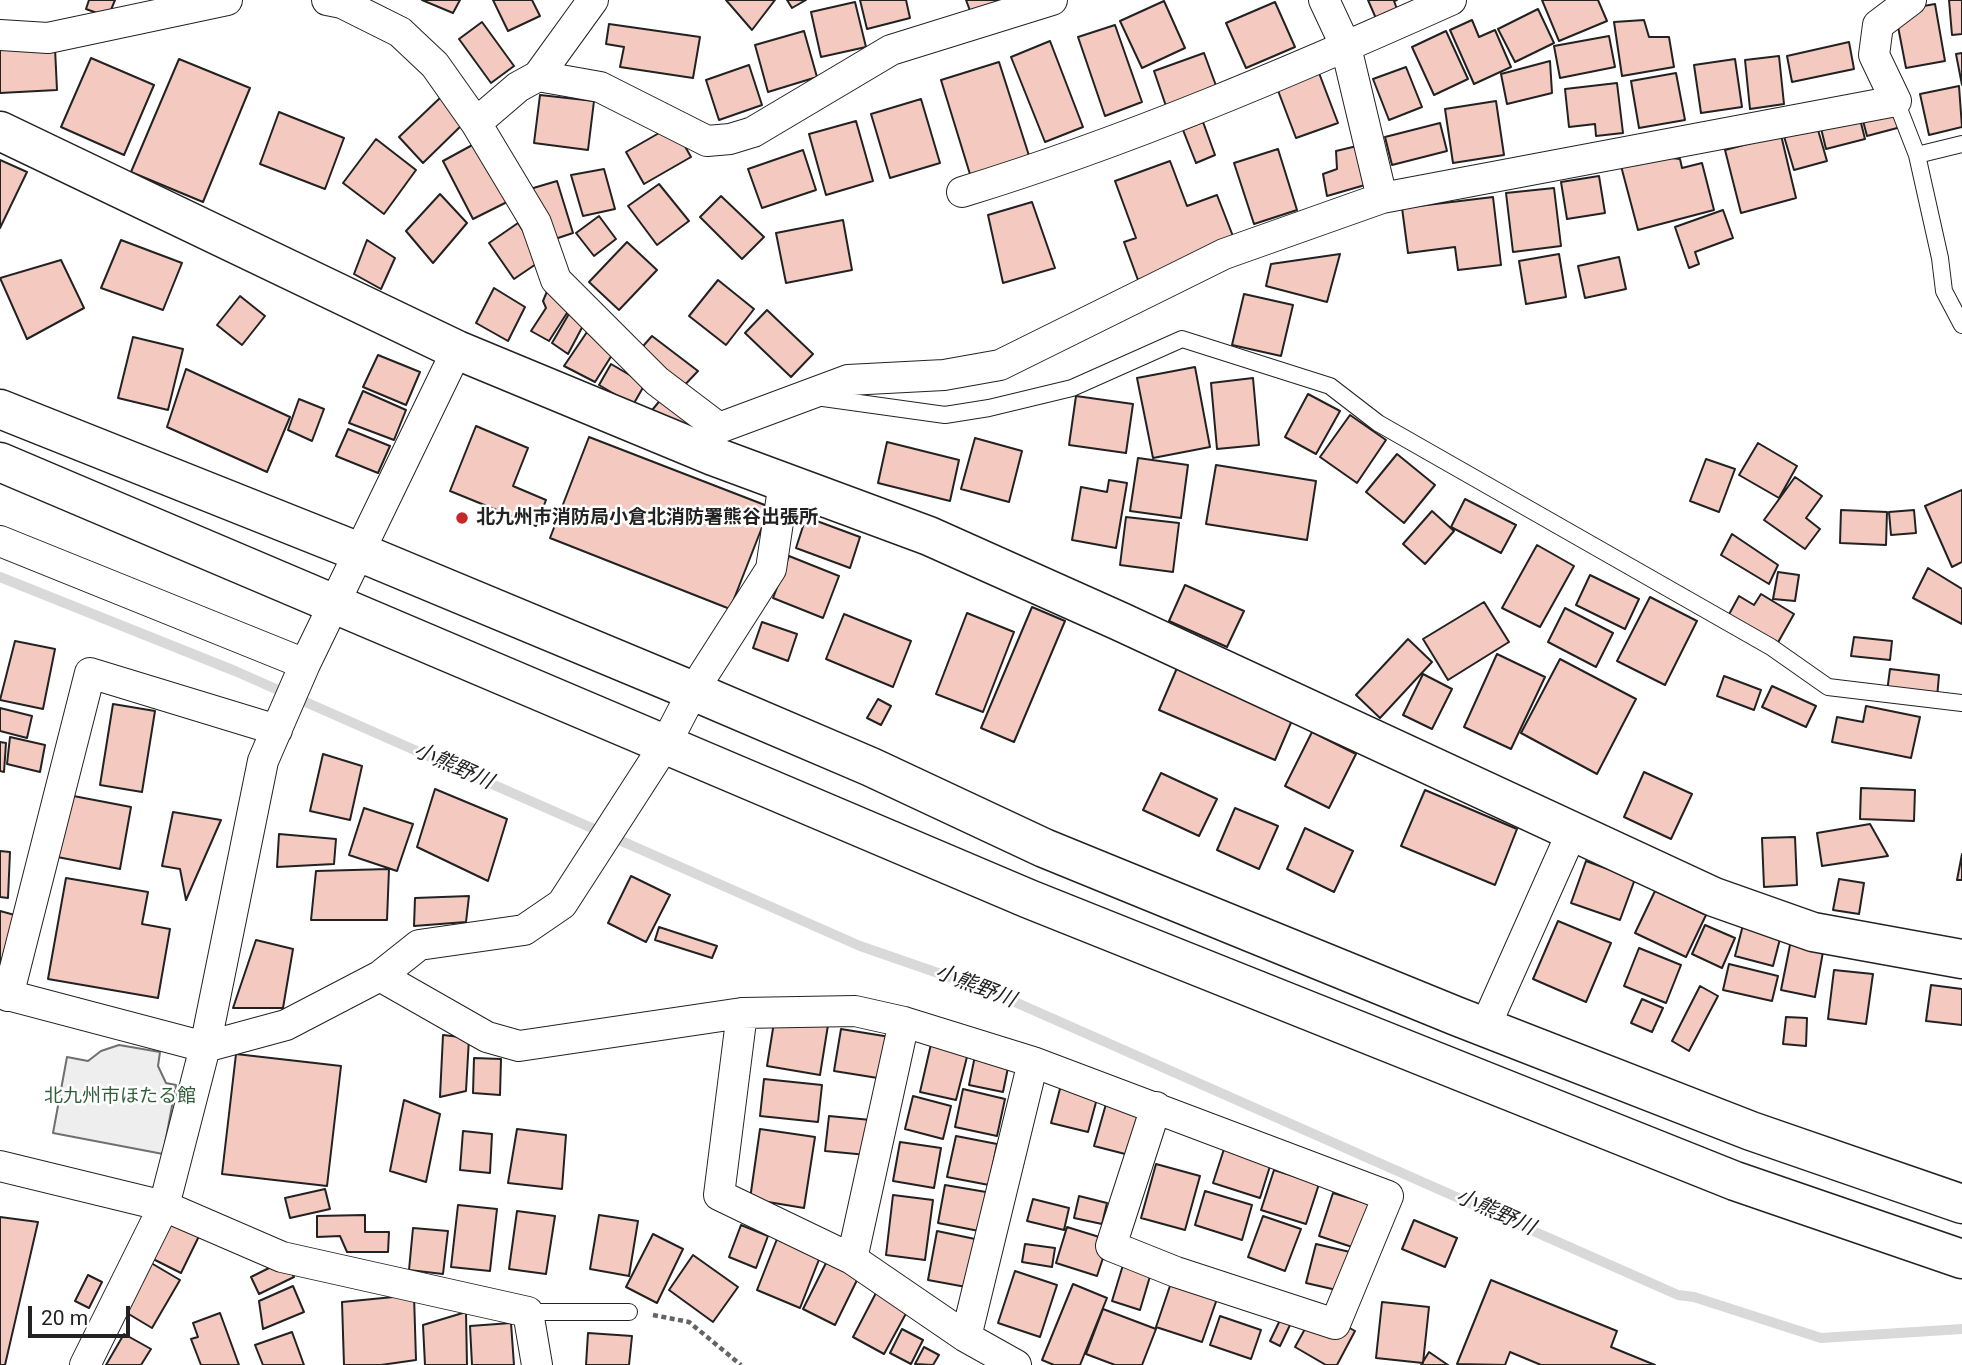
<!DOCTYPE html>
<html>
<head>
<meta charset="utf-8">
<style>
	body { margin:0 }
	#map { position:relative; width:1962px; height:1365px; overflow:hidden; background:#fff; font-family:Roboto,sans-serif }
	canvas { display:block }
	.scale { position:absolute; left:28px; top:1306px; width:102px; height:32px; box-sizing:border-box; border:4px solid #222; border-top:0; padding-left:9px; font-size:21px; line-height:24px; white-space:nowrap; color:#222; -webkit-text-stroke:5px #fff; paint-order:stroke }
</style>
</head>
<body>
<div id="map">
<canvas width="1962" height="1365"></canvas>
<div class="scale">20 m</div>
</div>
<script>
const g = document.querySelector('canvas').getContext('2d');
g.lineJoin = 'round';
function fill(path, color) { g.fillStyle = color; g.fill(path, 'evenodd'); }
function strokePath(path, color, width, dash) { g.strokeStyle = color; g.lineWidth = width; g.lineCap = dash ? 'butt' : 'round'; g.setLineDash(dash || []); g.stroke(path); }
function label(font, color, halo, rows, align = 'center') {
  g.font = font + ' Roboto,"Noto Sans JP",sans-serif'; g.lineWidth = 5; g.setLineDash([]); g.textBaseline = 'middle'; g.strokeStyle = halo; g.fillStyle = color; for (const [text, x, y, turn = 0] of rows) {
    g.save(); g.translate(x, y); g.rotate((+turn || 0) * Math.PI / 180); g.textAlign = isNaN(turn) ? turn : align; if (halo) g.strokeText(text, 0, 0); g.fillText(text, 0, 0); g.restore();
  }
}
const green = new Path2D(`
	M119 1045 160 1052 158 1066 166 1083 176 1085 163 1154 53 1133 67 1057 88 1061 101 1051Z`);
fill(green, '#eee');
strokePath(green, '#6f6f6f', 2);
strokePath(new Path2D(`
	M0 577 235 671 860 946 990 991 1678 1295 1694 1297 1821 1338 1962 1329`), '#d9d9d9', 10);
const building = new Path2D(`
	M89 0H115L108 17 86 9Z
	M422 0H460L453 13Z
	M493 0H532L540 16 508 31Z
	M726 0H775L752 30Z
	M787 0H806L792 8Z
	M860 0H906L910 18 867 29Z
	M966 0H1007L972 16Z
	M1368 0H1397L1394 1 1402 22 1381 30Z
	M1542 0H1598L1607 21 1559 41Z
	M1949 0H1962V34L1952 35Z
	M1164 1 1185 48 1142 68 1120 21Z
	M855 2 866 47 821 57 811 12Z
	M1275 2 1295 47 1246 68 1226 23Z
	M1935 4 1945 61 1906 68 1895 11Z
	M1538 9 1554 43 1515 62 1498 29Z
	M1472 20 1479 37 1495 30 1511 67 1474 84 1450 30Z
	M1644 20 1649 37H1669L1674 67 1622 76 1614 22Z
	M482 22 514 66 491 83 459 39Z
	M609 24 700 37 693 78 620 67 624 47 606 44Z
	M1115 25 1142 102 1105 116 1078 37Z
	M804 31 817 77 768 92 755 45Z
	M1446 31 1468 79 1434 95 1412 47Z
	M1609 36 1615 67 1560 78 1554 46Z
	M1050 41 1083 127 1045 142 1011 57Z
	M1849 42 1854 69 1792 82 1787 56Z
	M55 48 57 90 0 93V50Z
	M1204 53 1218 91 1167 109 1154 71Z
	M1962 53V85L1956 54Z
	M1779 56 1784 104 1750 109 1745 60Z
	M91 58 154 85 124 155 61 127Z
	M179 59 250 88 203 202 131 172Z
	M1735 59 1742 107 1701 113 1694 65Z
	M1550 61 1552 93 1507 104 1501 74Z
	M999 62 1032 165 973 184 941 80Z
	M749 65 762 105 719 120 706 80Z
	M1406 67 1422 107 1389 120 1373 79Z
	M1319 73 1338 123 1296 138 1277 88Z
	M1676 73 1685 120 1639 128 1631 81Z
	M1617 83 1623 133 1596 136 1595 124 1569 127 1565 89Z
	M1959 86 1962 127 1929 135 1920 94Z
	M540 95 594 101 588 150 534 143Z
	M441 97 465 122 423 163 399 137Z
	M921 99 940 163 890 178 871 114Z
	M1496 101 1504 155 1453 163 1445 109Z
	M1895 104 1901 127 1867 136 1861 113Z
	M1858 111 1865 139 1826 149 1819 120Z
	M279 112 344 138 325 189 260 164Z
	M856 121 873 181 826 195 809 134Z
	M1203 122 1215 155 1196 163 1183 130Z
	M1440 123 1447 151 1392 165 1385 137Z
	M1816 123 1827 161 1794 170 1783 133Z
	M673 125 691 157 644 184 626 152Z
	M1781 135 1796 198 1741 213 1725 150Z
	M376 139 416 170 384 214 343 183Z
	M476 143 507 202 473 219 443 161Z
	M1357 146 1365 185 1327 196 1323 174 1337 169 1336 151Z
	M1278 149 1297 210 1254 224 1234 163Z
	M803 150 816 190 762 208 748 169Z
	M1655 156 1680 159 1682 168 1702 163 1714 210 1638 230 1621 166Z
	M0 160 27 172 0 228Z
	M1170 161 1187 206 1217 195 1236 244 1138 280 1124 242 1136 238 1115 181Z
	M604 169 615 209 583 216 571 175Z
	M1599 176 1605 213 1567 219 1561 182Z
	M557 181 573 233 546 242 530 189Z
	M659 184 689 221 657 245 628 206Z
	M1554 188 1561 246 1513 252 1506 193Z
	M440 194 467 223 433 263 406 231Z
	M721 196 764 237 742 259 700 217Z
	M1493 197 1501 265 1458 270 1455 247 1408 253 1402 208Z
	M1032 202 1055 268 1003 283 988 215Z
	M1723 210 1733 238 1695 252 1699 264 1689 268 1675 227Z
	M599 216 616 239 594 256 576 233Z
	M843 220 852 270 786 283 776 233Z
	M518 223 542 260 514 279 489 243Z
	M121 240 182 263 163 310 101 288Z
	M367 240 395 258 381 289 354 274Z
	M627 242 657 270 619 310 589 282Z
	M1340 254 1327 302 1266 286 1271 264Z
	M1559 254 1566 297 1526 304 1519 261Z
	M1619 257 1626 289 1585 298 1578 266Z
	M61 260 84 308 27 339 0 278Z
	M718 280 754 309 726 345 689 316Z
	M551 282 574 302 549 341 531 331 546 308 543 301Z
	M494 288 525 307 508 341 476 323Z
	M1244 294 1293 305 1281 356 1232 345Z
	M240 296 265 316 242 345 217 325Z
	M767 310 813 354 791 377 745 333Z
	M570 312 586 320 568 354 552 343Z
	M587 332 612 355 595 382 564 366Z
	M652 336 698 371 679 391 637 353Z
	M133 337 183 349 168 410 118 398Z
	M378 355 420 372 406 405 363 387Z
	M611 364 645 384 633 405 599 385Z
	M1195 367 1210 447 1153 458 1137 378Z
	M186 369 290 417 267 472 167 427Z
	M1253 378 1259 445 1217 449 1211 383Z
	M363 391 406 410 394 440 349 423Z
	M1308 394 1340 411 1316 454 1285 437Z
	M1076 396 1133 404 1126 453 1069 445Z
	M662 398 695 421 684 436 644 420Z
	M299 399 324 409 312 441 288 430Z
	M1350 415 1386 440 1357 483 1320 457Z
	M476 426 528 448 513 486 546 500 536 526 450 491Z
	M348 429 390 446 378 473 336 456Z
	M589 437 770 507 730 609 550 538Z
	M975 438 1022 451 1009 502 961 489Z
	M887 442 959 460 950 501 878 483Z
	M1758 443 1797 466 1779 498 1739 475Z
	M1397 454 1435 485 1404 523 1366 492Z
	M1138 458 1188 465 1181 518 1130 511Z
	M1706 459 1735 469 1719 512 1690 501Z
	M1216 465 1316 481 1307 540 1206 524Z
	M1795 477 1822 496 1806 518 1820 529 1805 549 1764 520Z
	M1109 480 1127 483 1116 548 1072 540 1081 487 1107 492Z
	M1962 490V562L1952 567 1925 506Z
	M1465 499 1516 525 1501 553 1451 527Z
	M1841 510 1887 512 1886 545 1840 543Z
	M1914 510 1916 533 1891 535 1889 512Z
	M1432 511 1454 531 1425 564 1403 544Z
	M806 517 860 537 850 568 796 548Z
	M1126 517 1179 523 1173 572 1120 565Z
	M1732 534 1778 565 1769 584 1721 555Z
	M1537 545 1574 566 1540 627 1502 608Z
	M789 556 839 576 823 618 773 598Z
	M1928 568 1962 589V624L1913 598Z
	M1778 572 1799 575 1795 601 1773 599Z
	M1590 575 1639 599 1625 629 1576 605Z
	M1185 585 1244 611 1227 647 1169 621Z
	M1761 594 1794 614 1776 646 1727 618 1739 596 1754 605Z
	M1650 597 1697 621 1665 685 1617 661Z
	M1484 602 1509 642 1448 680 1423 639Z
	M1032 607 1065 621 1014 742 981 728Z
	M1565 608 1613 633 1596 667 1548 642Z
	M967 613 1014 632 983 712 936 694Z
	M844 614 911 641 893 687 826 659Z
	M762 622 797 634 788 661 753 648Z
	M1854 637 1892 641 1890 660 1851 656Z
	M1408 639 1432 662 1380 718 1356 695Z
	M15 641 55 649 43 709 0 700Z
	M1497 654 1545 677 1511 749 1464 727Z
	M1560 659 1636 699 1597 774 1521 733Z
	M1177 668 1293 718 1275 760 1159 710Z
	M1890 669 1939 675 1937 698 1887 692Z
	M1423 674 1452 689 1432 729 1403 715Z
	M1724 676 1761 690 1754 710 1717 696Z
	M1772 686 1816 706 1806 727 1762 707Z
	M878 699 891 706 881 725 867 718Z
	M113 704 155 711 142 792 100 785Z
	M1866 706 1920 717 1911 758 1832 742 1837 717 1863 722Z
	M0 708 32 716 27 738 0 731Z
	M1312 732 1356 754 1329 808 1285 786Z
	M10 737 45 745 40 772 7 764Z
	M0 742 6 743 4 772 0 771Z
	M323 754 362 766 350 820 310 811Z
	M1644 772 1692 794 1671 839 1624 817Z
	M1161 773 1217 799 1199 836 1143 810Z
	M1861 788 1915 790 1914 821 1860 819Z
	M435 789 507 819 488 881 417 847Z
	M1425 790 1517 829 1495 885 1401 846Z
	M63 794 131 807 120 869 52 856Z
	M364 808 413 824 397 871 349 855Z
	M1235 808 1278 826 1259 869 1217 850Z
	M173 812 221 820 186 900 180 869 162 866Z
	M1870 824 1888 856 1822 866 1817 833Z
	M1305 828 1353 851 1334 892 1287 869Z
	M279 834 336 839 334 864 277 867Z
	M1795 837 1797 885 1764 887 1762 838Z
	M0 851 10 852 8 898 0 897Z
	M1962 854V880H1957Z
	M1586 861 1635 879 1620 920 1571 903Z
	M389 869 387 920H311L316 871Z
	M631 876 670 895 646 942 608 923Z
	M66 878 148 892 142 924 170 929 158 998 48 979Z
	M1839 879 1864 883 1859 914 1833 910Z
	M1655 891 1706 915 1686 957 1635 933Z
	M469 896 466 922 414 926 415 898Z
	M0 911 22 917 0 982Z
	M1558 921 1611 943 1586 1002 1533 979Z
	M1705 925 1735 938 1722 968 1692 954Z
	M1743 925 1781 935 1773 966 1735 956Z
	M659 927 717 946 712 958 655 940Z
	M256 940 293 949 283 1008H233Z
	M1791 940 1824 946 1815 997 1781 990Z
	M1639 948 1681 965 1666 1003 1624 986Z
	M1729 964 1778 976 1772 1001 1723 990Z
	M1834 970 1873 974 1866 1024 1828 1019Z
	M1931 985 1962 989V1025L1926 1021Z
	M1700 986 1718 996 1689 1051 1672 1041Z
	M1642 999 1663 1008 1652 1032 1631 1023Z
	M775 1016 828 1025 820 1075 767 1066Z
	M1786 1017 1807 1018 1806 1046 1783 1044Z
	M841 1029 890 1037 884 1079 834 1071Z
	M443 1035 469 1038 466 1091 440 1097Z
	M931 1044 968 1053 956 1100 920 1092Z
	M976 1051 1010 1058 1003 1092 969 1085Z
	M236 1054 341 1066 327 1186 222 1174Z
	M474 1058 501 1059 500 1095 473 1093Z
	M764 1079 822 1085 818 1122 760 1116Z
	M1062 1081 1099 1091 1088 1132 1051 1123Z
	M963 1089 1005 1099 997 1136 955 1127Z
	M913 1096 951 1106 943 1139 905 1129Z
	M404 1100 440 1114 426 1182 390 1171Z
	M1106 1104 1140 1113 1129 1155 1094 1146Z
	M829 1116 871 1120 867 1155 825 1151Z
	M517 1129 566 1135 562 1189 508 1183Z
	M760 1129 815 1137 804 1208 750 1199Z
	M463 1131 492 1134 490 1173 460 1170Z
	M956 1136 997 1144 989 1185 947 1177Z
	M900 1142 941 1148 934 1188 893 1181Z
	M1224 1149 1271 1163 1260 1198 1213 1183Z
	M1156 1164 1200 1176 1185 1230 1141 1218Z
	M1274 1170 1319 1184 1306 1224 1261 1210Z
	M945 1185 986 1192 979 1231 938 1223Z
	M325 1189 330 1209 290 1218 285 1198Z
	M1205 1191 1252 1205 1242 1240 1195 1225Z
	M1333 1193 1372 1205 1358 1249 1319 1236Z
	M893 1195 933 1200 925 1260 886 1255Z
	M1079 1196 1107 1203 1102 1224 1074 1218Z
	M1033 1199 1069 1208 1064 1230 1027 1221Z
	M458 1205 497 1209 490 1271 451 1267Z
	M517 1211 555 1216 546 1274 509 1269Z
	M169 1214 202 1230 181 1273 149 1257Z
	M365 1215V1232H389L388 1252H347L340 1236 317 1237V1216Z
	M599 1215 638 1221 629 1276 590 1269Z
	M1263 1216 1301 1229 1285 1271 1248 1257Z
	M0 1217 38 1222 5 1365H0Z
	M1414 1220 1457 1238 1445 1267 1402 1249Z
	M741 1225 768 1236 756 1268 729 1257Z
	M1067 1227 1109 1240 1097 1276 1056 1263Z
	M413 1228 448 1231 443 1274 409 1270Z
	M937 1231 975 1239 966 1287 928 1280Z
	M653 1234 683 1249 657 1303 626 1287Z
	M777 1239 820 1257 800 1308 757 1290Z
	M1025 1244 1055 1248 1052 1267 1022 1262Z
	M1316 1244 1350 1252 1341 1291 1306 1283Z
	M693 1255 738 1287 713 1322 669 1290Z
	M828 1259 860 1274 835 1325 803 1309Z
	M146 1260 180 1280 152 1328 117 1307Z
	M285 1260 294 1277 259 1294 251 1277Z
	M1123 1265 1151 1273 1140 1310 1112 1301Z
	M1015 1271 1057 1285 1040 1337 998 1323Z
	M88 1275 102 1282 89 1308 75 1301Z
	M1172 1280 1218 1296 1202 1342 1156 1327Z
	M1491 1280 1617 1331 1611 1347 1655 1365H1541L1510 1352 1505 1365 1457 1364Z
	M1073 1284 1107 1298 1080 1365H1054L1042 1360Z
	M293 1286 304 1312 263 1329 259 1301Z
	M877 1291 909 1308 884 1354 853 1337Z
	M414 1295 416 1360 381 1365H344L342 1302Z
	M1382 1302 1429 1307 1423 1363 1376 1358Z
	M1103 1309 1156 1329 1142 1365H1115L1086 1354Z
	M1316 1309 1355 1331 1337 1365H1326L1295 1347Z
	M466 1312 467 1365H425L423 1325Z
	M220 1313 239 1365H201L191 1339 198 1337 193 1323Z
	M1220 1316 1261 1330 1251 1359 1210 1345Z
	M1281 1318 1291 1323 1280 1346 1270 1341Z
	M511 1323 514 1365H472L470 1326Z
	M902 1329 923 1340 911 1364 890 1353Z
	M292 1332 304 1365H263L255 1345Z
	M588 1333 632 1336 629 1365H586Z
	M124 1334 151 1349 141 1365H106Z
	M924 1347 939 1355 933 1365 915 1364Z
	M1429 1352 1448 1365H1421Z`);
fill(building, '#f3c9c0');
strokePath(building, '#222', 2);
const lane = new Path2D(`
	M1896 101 1917 155 1940 258 1944 291 1962 325
	M1917 155 1962 144
	M816 397 945 415 989 408 1072 388 1182 339 1330 386 1378 423 1771 647 1828 687 1962 703
	M528 1312H629`);
const street = new Path2D(`
	M327 0 342 3 400 32 435 65 476 123 536 223 556 280 657 381 719 428
	M1324 0 1346 47 1382 198
	M0 35 48 38 227 0
	M538 76 593 0
	M476 123 518 87 538 76 600 87 707 141 730 139 753 132 891 50 1052 0
	M962 192C1129 141 1292 71 1451 0
	M719 428 848 380 944 375 1000 365 1224 254 1382 198 1896 101 1874 55 1878 25 1911 0
	M0 541 305 664
	M380 976 487 1037 519 1046 742 1013 719 1195 852 1259 966 1337 1016 1365
	M0 993 205 1047 286 1025 380 976 419 945 524 930 562 904 666 743 693 691 771 569 784 482
	M8 996 90 673 277 730
	M742 1013 855 1011 904 1022 1033 1062 1388 1196 1335 1324 1176 1272 1111 1246 1156 1107
	M1485 1027 1572 832
	M0 1166 164 1206 282 1257 528 1312 537 1365
	M852 1259 904 1022
	M966 1337 1033 1062
	M85 1365 164 1206 205 1047 263 761 305 664 457 350`);
const secondary = new Path2D(`
	M0 131 457 350 713 456 929 536 1119 621 1714 897 1813 932 1962 959
	M0 409 359 552 693 691 871 767 1044 848 1456 1016 1751 1131 1962 1204
	M0 462 1029 899 1735 1181 1962 1259`);
strokePath(lane, '#222', 18);
strokePath(street, '#222', 32);
strokePath(secondary, '#222', 41);
strokePath(new Path2D(`
	M653 1315 689 1322 741 1365`), '#646464', 4.5, [5, 3.5]);
strokePath(lane, '#fff', 16);
strokePath(street, '#fff', 30);
strokePath(secondary, '#fff', 38);
for (const [x, y, r, color] of [
	[462,518,7,"#c62828"]
]) { const dot = new Path2D(); dot.arc(x, y, r, 0, 2 * Math.PI); g.fillStyle = color; g.fill(dot); strokePath(dot, '#fff', 2.5); }
label('bold 19px', '#222', '#fff', [
	["北九州市消防局小倉北消防署熊谷出張所",476,518]
], 'left');
label('19px', '#2f5e38', '#fff', [
	["北九州市ほたる館",120,1097]
]);
label('italic 21px', '#222', '#fff', [
	["小熊野川",453,767,24],
	["小熊野川",975,987,21],
	["小熊野川",1495,1213,24]
]);
</script>
</body>
</html>
